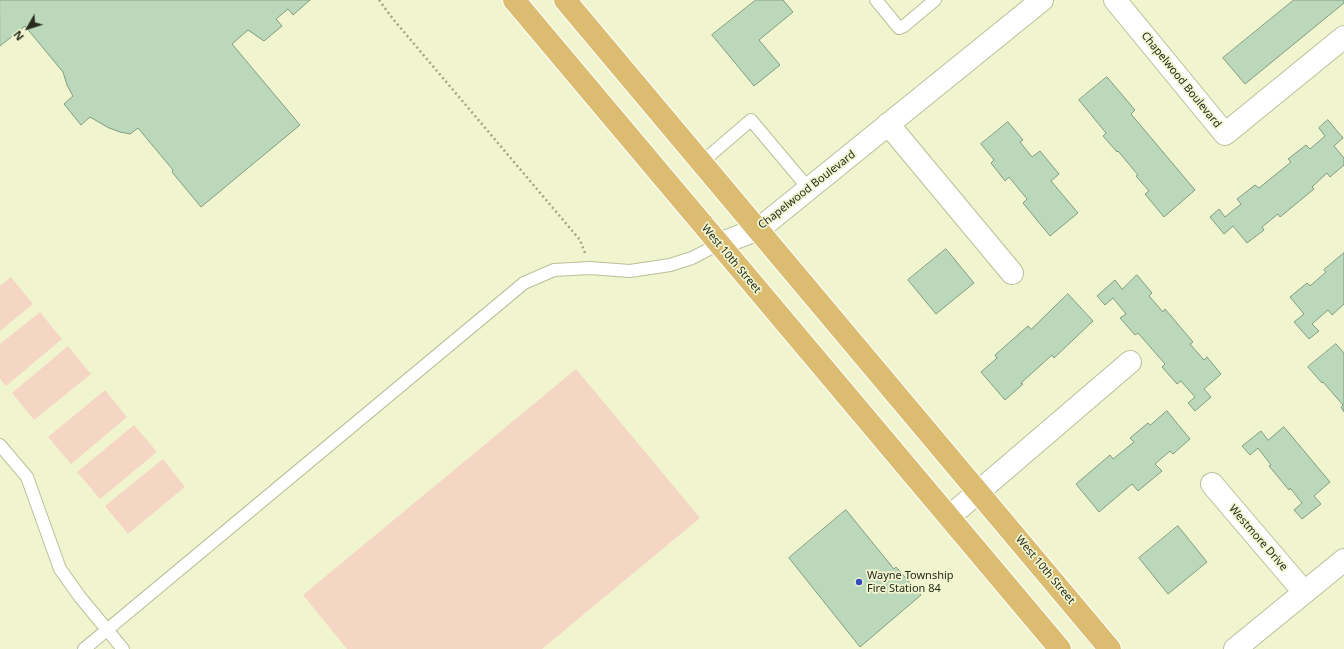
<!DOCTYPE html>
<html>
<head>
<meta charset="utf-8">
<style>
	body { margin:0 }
	#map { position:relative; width:1344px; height:649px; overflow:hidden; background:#f0f5cf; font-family:"Noto Sans",sans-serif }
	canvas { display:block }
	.north { position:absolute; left:8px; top:8px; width:40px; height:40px; -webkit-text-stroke:3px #f0f5cf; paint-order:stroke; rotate:231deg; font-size:11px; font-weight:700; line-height:16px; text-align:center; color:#292b1d }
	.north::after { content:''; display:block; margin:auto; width:14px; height:18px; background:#292b1d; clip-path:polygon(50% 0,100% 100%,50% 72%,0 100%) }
</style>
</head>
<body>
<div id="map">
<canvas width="1344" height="649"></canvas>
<div class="north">N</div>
</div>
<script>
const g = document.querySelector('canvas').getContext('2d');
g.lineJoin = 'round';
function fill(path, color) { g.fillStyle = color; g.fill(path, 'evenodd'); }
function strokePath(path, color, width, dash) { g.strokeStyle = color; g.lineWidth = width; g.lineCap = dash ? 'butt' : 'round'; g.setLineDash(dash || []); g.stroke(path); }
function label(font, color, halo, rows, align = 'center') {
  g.font = font + ' "Noto Sans",sans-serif'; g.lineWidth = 3.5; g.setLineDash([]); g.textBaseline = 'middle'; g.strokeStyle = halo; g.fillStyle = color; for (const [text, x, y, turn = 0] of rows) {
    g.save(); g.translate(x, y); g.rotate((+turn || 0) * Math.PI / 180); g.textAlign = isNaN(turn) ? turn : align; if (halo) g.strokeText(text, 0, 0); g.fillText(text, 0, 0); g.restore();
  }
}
fill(new Path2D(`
	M11 277 33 304 0 331V286Z
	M40 312 62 339 6 386 0 379V344Z
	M68 346 91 374 34 420 12 393Z
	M576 369 700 518 542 649H347L303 595Z
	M105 390 127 417 71 464 48 437Z
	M134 425 157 452 100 499 77 472Z
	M163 459 185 487 128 534 105 506Z`), '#f5d6c5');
const building = new Path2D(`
	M0 0H310L293 15 288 9 276 19 282 26 264 41 248 30 232 44 300 125 201 207 172 172 173 170 138 128 130 134 120 132 109 128 90 117 81 125 64 104 73 96 67 85 63 72 25 26 0 46Z
	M756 0H783L793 12 759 40 780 65 754 86 712 35Z
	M1294 0H1344V3L1245 84 1223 58Z
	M1107 77 1135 110 1131 114 1195 190 1164 217 1145 194 1149 191 1136 176 1138 175 1118 151 1117 152 1103 136 1106 133 1079 100Z
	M1328 120 1343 138 1334 146 1344 158V165L1330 177 1327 173 1312 187 1314 189 1280 217 1278 214 1262 227 1264 230 1247 243 1233 226 1224 234 1210 217 1219 209 1225 217 1241 204 1237 199 1255 185 1259 188 1291 162 1288 159 1306 145 1310 149 1325 136 1319 128Z
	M1008 122 1023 140 1020 142 1032 157 1040 151 1059 174 1051 181 1078 213 1050 236 1023 203 1027 199 1009 177 1005 181 991 163 994 160 981 144Z
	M946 249 974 283 936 314 908 280Z
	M1344 253V304L1332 315 1328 310 1312 324 1319 331 1309 339 1294 322 1304 314 1290 297 1307 283 1310 286 1326 272 1324 270Z
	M1137 275 1152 293 1149 296 1163 312 1165 309 1193 342 1190 344 1204 360 1207 357 1221 374 1204 389 1211 397 1195 411 1188 403 1195 397 1181 381 1177 384 1162 367 1165 364 1138 333 1135 335 1120 318 1126 314 1113 298 1105 305 1097 296 1115 280 1122 289Z
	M1068 294 1093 321 1054 358 1052 355 1021 383 1023 384 1005 400 981 372 997 358 995 355 1028 326 1031 329Z
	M1336 344 1344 353V412L1341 407 1343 405 1323 382 1322 383 1308 367Z
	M1167 411 1190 439 1173 454 1170 451 1155 464 1162 471 1138 491 1132 484 1099 512 1076 484 1110 455 1113 459 1134 442 1130 438 1148 423 1150 425Z
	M1284 427 1330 482 1314 496 1321 504 1302 519 1294 510 1302 503 1290 488 1289 490 1269 466 1271 465 1258 448 1250 455 1242 446 1261 431 1268 440Z
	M846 510 894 569 896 567 921 595 860 647 789 558Z
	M1178 526 1207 562 1168 594 1139 558Z`);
fill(building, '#bcd8bb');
strokePath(building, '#819c80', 1);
const service = new Path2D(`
	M876 0 899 28 904 26 935 0
	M702 162 751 120 809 189
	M0 445 27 477 60 569 80 597 123 649
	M84 649 524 283 554 270 590 268 630 271 670 265 692 258 719 244`);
const minor = new Path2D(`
	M1115 0 1225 134 1344 37
	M888 124 1012 273
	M719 244 759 229 1042 0
	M1212 484 1304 592
	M949 517 1130 362
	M1235 649 1344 560`);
const primary = new Path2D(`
	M514 0 1060 649
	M565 0 1110 649`);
strokePath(service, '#bbbf9a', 14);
strokePath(minor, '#bbbf9a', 24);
strokePath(primary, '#fff', 24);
strokePath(new Path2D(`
	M379 0 393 19 580 240 585 253`), '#a1a488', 2.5, [2, 3]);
strokePath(service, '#fff', 12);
strokePath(minor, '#fff', 22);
strokePath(primary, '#dbbc71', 22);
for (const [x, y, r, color] of [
	[859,582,4,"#334dbf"]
]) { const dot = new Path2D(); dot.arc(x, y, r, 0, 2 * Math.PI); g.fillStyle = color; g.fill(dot); strokePath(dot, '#f0f5cf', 1.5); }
label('11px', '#292b1d', '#f0f5cf', [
	["Chapelwood Boulevard",1181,80,51],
	["Chapelwood Boulevard",807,190,-38],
	["West 10th Street",731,259,50],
	["Westmore Drive",1258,538,49],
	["West 10th Street",1045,570,50]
]);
label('11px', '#292b1d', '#f0f5cf', [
	["Wayne Township",867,576],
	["Fire Station 84",867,589]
], 'left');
</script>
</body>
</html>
